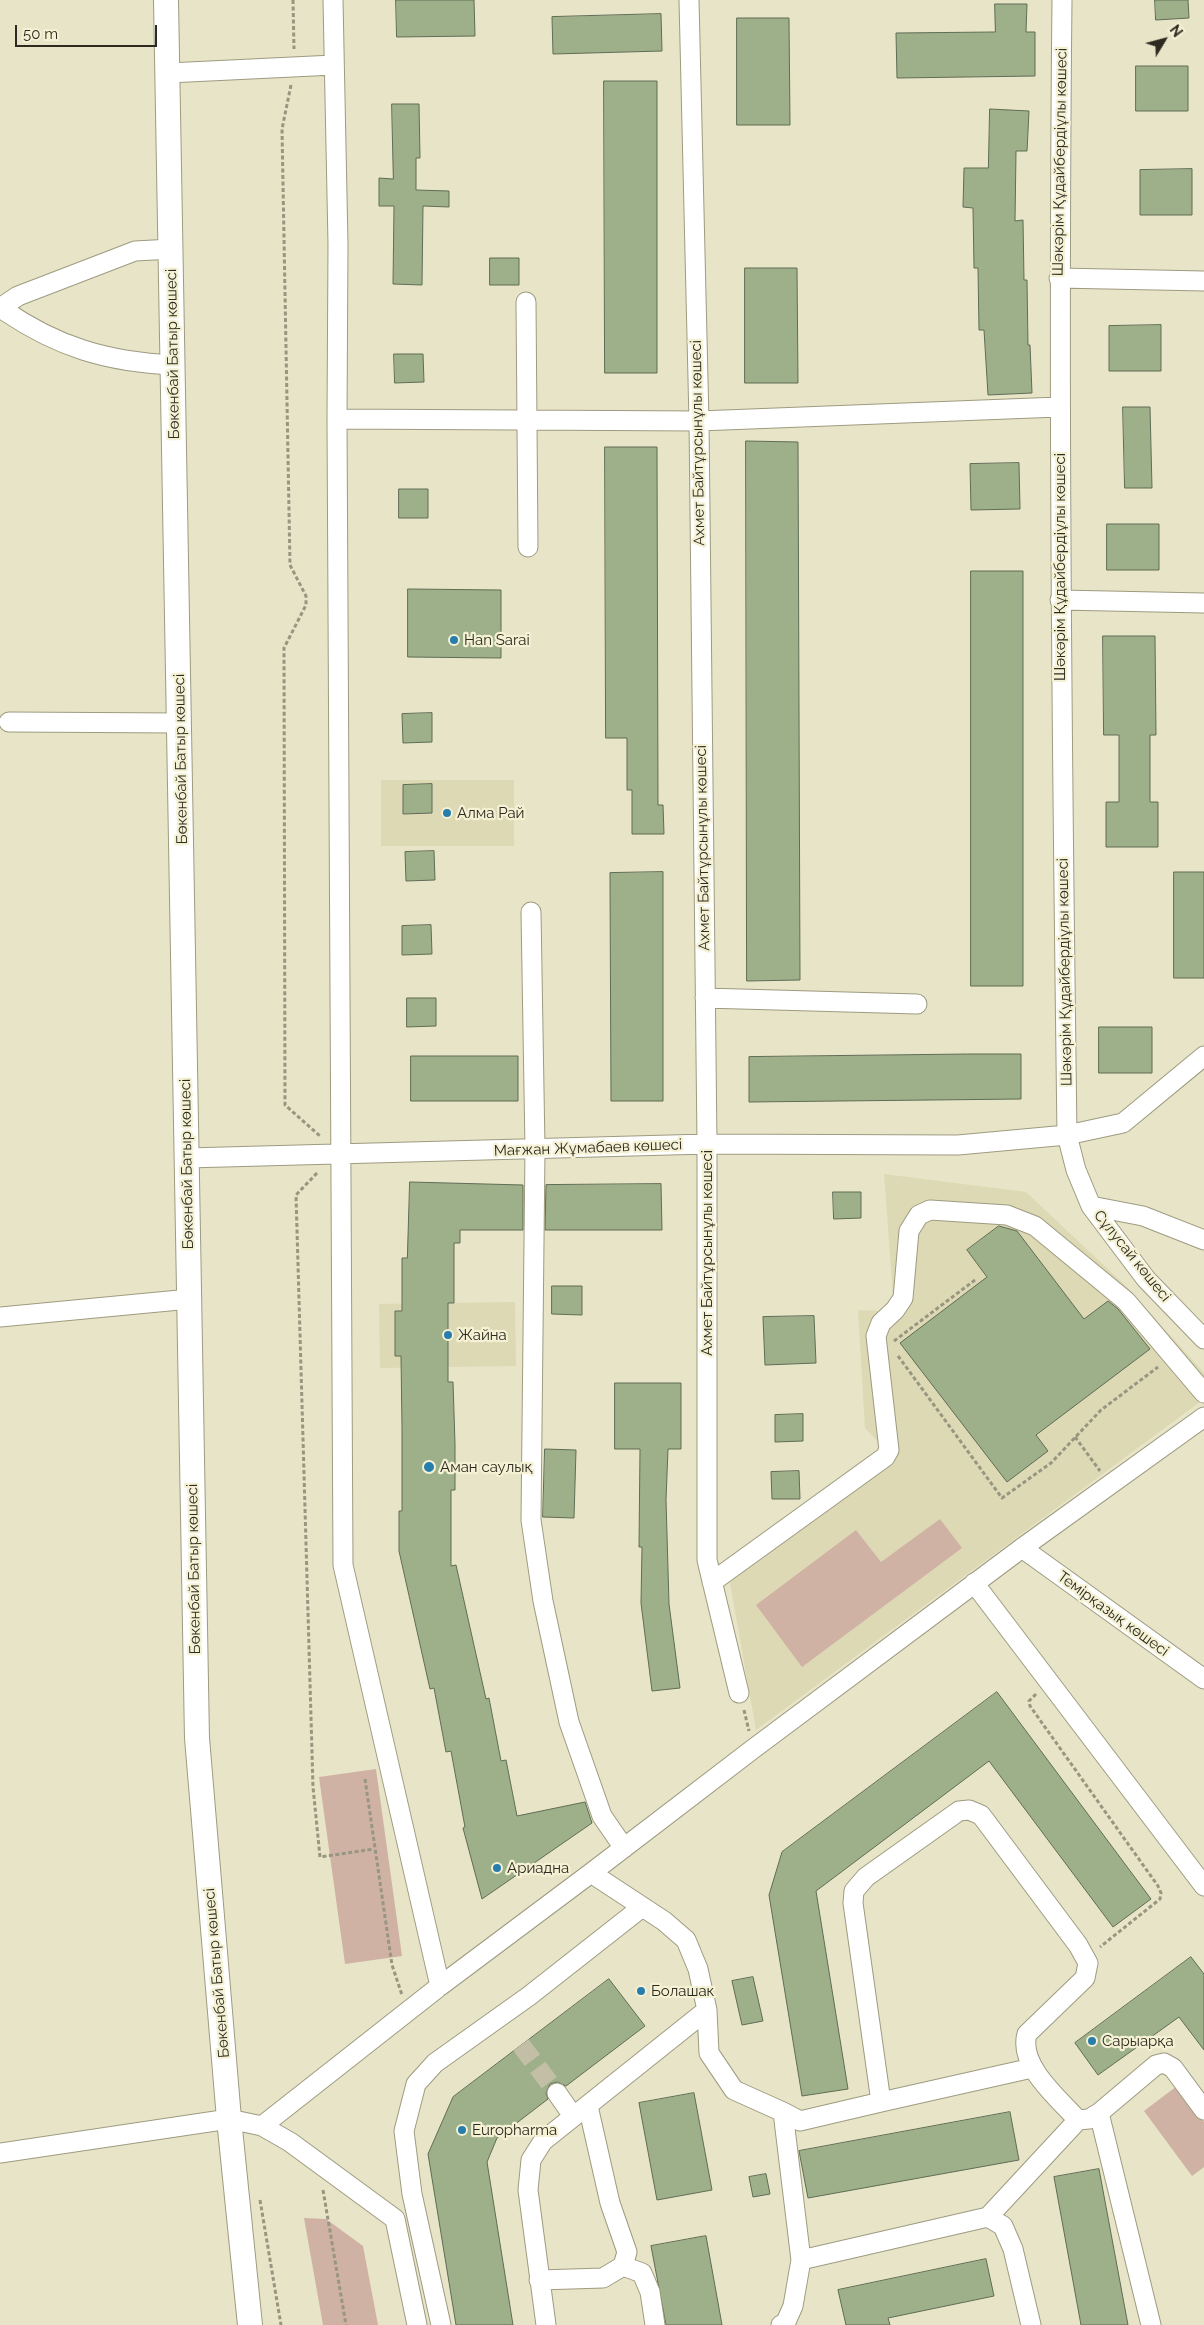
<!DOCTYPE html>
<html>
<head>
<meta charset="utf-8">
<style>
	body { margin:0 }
	#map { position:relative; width:1204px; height:2325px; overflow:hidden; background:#e7e4c7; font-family:Raleway,sans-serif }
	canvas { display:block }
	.north { position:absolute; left:1139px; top:15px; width:50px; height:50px; -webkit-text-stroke:4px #f4f1d4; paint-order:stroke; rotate:53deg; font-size:14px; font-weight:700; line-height:20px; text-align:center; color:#2d2b20 }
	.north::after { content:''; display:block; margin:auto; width:18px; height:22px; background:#2d2b20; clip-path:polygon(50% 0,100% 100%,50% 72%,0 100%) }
	.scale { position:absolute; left:15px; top:25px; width:142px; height:22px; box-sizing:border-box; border:2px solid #2d2b20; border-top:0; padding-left:6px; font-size:15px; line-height:18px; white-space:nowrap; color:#2d2b20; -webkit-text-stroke:4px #f4f1d4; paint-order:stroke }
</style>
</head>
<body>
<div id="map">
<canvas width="1204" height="2325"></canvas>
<div class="north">N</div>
<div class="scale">50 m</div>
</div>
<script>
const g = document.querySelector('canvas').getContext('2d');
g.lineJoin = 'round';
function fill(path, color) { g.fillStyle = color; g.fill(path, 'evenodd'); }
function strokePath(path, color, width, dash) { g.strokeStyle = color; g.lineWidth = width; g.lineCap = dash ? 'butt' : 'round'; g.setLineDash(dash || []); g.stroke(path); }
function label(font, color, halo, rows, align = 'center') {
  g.font = font + ' Raleway,sans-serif'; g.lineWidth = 4.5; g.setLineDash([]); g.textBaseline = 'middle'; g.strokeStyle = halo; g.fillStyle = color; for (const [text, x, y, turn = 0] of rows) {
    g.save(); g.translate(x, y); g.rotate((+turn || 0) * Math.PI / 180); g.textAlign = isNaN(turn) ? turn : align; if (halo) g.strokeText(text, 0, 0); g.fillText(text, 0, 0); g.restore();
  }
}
fill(new Path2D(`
	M381 780H514V846H381Z
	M884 1174 1026 1192 1129 1289 1204 1373V1399L756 1730 726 1560 882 1446 865 1428 858 1310 881 1311 893 1295Z
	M515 1302 516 1366 380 1368 379 1304Z`), '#ddd9b5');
fill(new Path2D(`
	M940 1519 962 1548 802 1667 756 1605 856 1530 881 1562Z
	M376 1769 402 1956 345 1964 319 1777Z
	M1177 2086 1204 2122V2167L1192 2176 1144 2111Z
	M304 2218 326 2219 363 2246 378 2325H323Z`), '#cfb2a3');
const building = new Path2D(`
	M396 0H474L475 36 397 37Z
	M1155 0H1188L1189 18 1156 20Z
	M995 4H1027L1026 32H1035V76L897 78 896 33 995 32Z
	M661 14 662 51 553 54 552 17Z
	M737 18H789L790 125H737Z
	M1136 66H1188V111H1136Z
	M604 81H657V373H605Z
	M392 104H419L420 158H416V190L449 191V207L423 206 422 285 393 284 394 206H379V178L393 179Z
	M990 109 1029 111 1027 151H1016L1015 221 1023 220 1024 280H1027L1028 345H1030L1032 393 988 395 984 330H979L978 268H974L973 208 963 207 964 168H988Z
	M1192 169V215H1140V170Z
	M490 258H519V285H490Z
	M745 268H797L798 383H745Z
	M1161 325V371H1109V326Z
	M394 354H423L424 382 395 383Z
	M1123 407H1150L1152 488H1125Z
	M746 441 798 442 800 980 747 981Z
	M605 447H657L658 805H663L664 834H632V790H627V738H606Z
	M1019 463 1020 509 971 510 970 464Z
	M399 489H428V518H399Z
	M1107 524H1159V570H1107Z
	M971 571H1023V986H971Z
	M408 589 501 590V658L408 657Z
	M1103 636H1155L1156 735H1150V802H1158V847H1106V802H1119V735H1104Z
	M432 713V742L403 743 402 714Z
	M432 784V813L403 814V785Z
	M434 851 435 880 406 881 405 852Z
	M663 872V1101H611L610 873Z
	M1174 872H1204V978H1174Z
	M431 925 432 954 402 955V926Z
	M407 998H436V1026L407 1027Z
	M1099 1027H1152V1073H1099Z
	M968 1054H1021V1099L749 1102V1057Z
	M411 1056H518V1101H411Z
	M410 1182 523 1185V1230H460V1243H454V1303H448V1382H453L455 1444V1490H451V1566L456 1565 486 1699 489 1698 501 1761 506 1760 517 1816 585 1802 592 1823 482 1899 463 1828 465 1827 451 1751 446 1752 434 1688 430 1689 399 1551V1511H402V1428L401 1356H395V1311H402V1258H407Z
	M661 1184 662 1230H545L546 1185Z
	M833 1192H861V1218L834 1219Z
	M999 1226 1017 1231 1084 1319 1108 1301 1118 1309 1150 1349 1036 1435 1048 1451 1007 1482 900 1343 987 1277 967 1250Z
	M552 1286H582V1315L552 1314Z
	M814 1316 816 1363 765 1365 763 1317Z
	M615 1383H681V1449H668L666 1500 669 1604 680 1688 652 1691 641 1603 642 1547H639L640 1449H615Z
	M803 1414V1441L775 1442V1415Z
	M545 1449 576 1450 574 1518 543 1517Z
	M799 1471 800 1499H772L771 1472Z
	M997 1692 1151 1899 1113 1927 989 1761 816 1891 848 2089 802 2096 769 1895 782 1852Z
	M1191 1957 1204 1974V2050L1179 2017 1098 2075 1075 2043Z
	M753 1977 763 2021 742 2025 732 1981Z
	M609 1979 645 2026 566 2086 557 2082 550 2084 546 2093 548 2099 497 2138 487 2162 513 2325H456L428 2154 453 2097Z
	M694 2093 712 2190 657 2200 639 2103Z
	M1010 2112 1019 2160 808 2198 799 2151Z
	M1099 2169 1128 2325H1081L1054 2177Z
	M766 2174 770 2194 753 2197 749 2177Z
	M706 2236 722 2325H666L651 2246Z
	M986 2259 994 2296 888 2318 890 2325H846L838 2290Z`);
fill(building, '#9db08a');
strokePath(building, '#606c55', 1);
strokePath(new Path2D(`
	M521 2045 557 2093`), '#c2bfa6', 19, [19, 9]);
const minor = new Path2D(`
	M333 0 338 244 337 419 343 1565 440 1986
	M689 0 699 421 707 1144V1560L739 1693
	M1062 0C1058 378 1062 756 1067 1135L1076 1170 1091 1206 1146 1279 1204 1339
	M168 73 334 65
	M1059 278 1204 281
	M526 302 528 547
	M0 308 18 296 135 251 172 249
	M2 309C57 347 107 362 174 365
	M337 419 699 421 1059 407
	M1060 600 1204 603
	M9 722 180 723
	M531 912 535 1149 531 1520 543 1601 569 1722 602 1816 624 1848
	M705 998 917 1004
	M187 1158 707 1144 958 1145 1067 1135 1123 1123 1204 1056
	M1091 1206 1143 1216 1204 1240
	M0 1317 190 1299
	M1022 1548 1204 1679
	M712 1582 885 1457 889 1450 876 1336 881 1323 895 1310 903 1298 909 1231 919 1215 930 1210 1007 1215 1035 1226 1126 1301 1204 1393
	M974 1583 1204 1886
	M591 1873 664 1921 686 1940 698 1969 707 2010 709 2053 734 2090 783 2112 801 2260 793 2306 785 2324 781 2325
	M1032 2068 881 2102 853 1903 854 1891 866 1877 959 1811 969 1810 981 1815 1078 1945 1088 1963 1085 1978 1027 2034C1018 2065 1058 2098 1078 2120L1089 2119 1099 2113 1156 2065 1164 2063 1173 2068 1204 2110
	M557 2093 573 2116
	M783 2112 800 2121 881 2102
	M1099 2113 1151 2325
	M262 2126 440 1986 591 1873 753 1749 1022 1548 1204 1417
	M0 2153 229 2119 262 2126 290 2142 395 2219 417 2325
	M988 2217 1078 2120
	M801 2260 988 2217 1003 2226 1013 2249 1031 2325
	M623 2266 642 2273 650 2292 655 2325
	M539 2280 603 2278 623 2266 627 2252 610 2203 588 2106
	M441 2325 412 2194 404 2131 416 2084 435 2063 529 1996 641 1908
	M546 2325 528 2190 531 2160 543 2141 707 2010`);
const major = new Path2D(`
	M166 0 197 1738 229 2119 250 2325`);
strokePath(minor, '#9e9b80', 21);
strokePath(major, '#9e9b80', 26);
strokePath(new Path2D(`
	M293 0 294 49
	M291 85 282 129 290 565 306 596V605L284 648 285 1105 320 1136
	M317 1173 296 1195 313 1787 320 1857 374 1849
	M894 1341 975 1280
	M898 1356 1002 1498 1051 1463 1101 1410 1158 1367
	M1075 1437 1100 1471
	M1036 1694 1029 1701 1030 1706 1158 1886 1161 1893 1160 1899 1100 1947
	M744 1710 749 1731
	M365 1779 392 1965 402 1995
	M323 2190 346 2325
	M260 2200 281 2325`), '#989580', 3, [4, 2.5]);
strokePath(minor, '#fff', 19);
strokePath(major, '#fff', 24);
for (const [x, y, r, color] of [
	[454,640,5,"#277dac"],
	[447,813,5,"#277dac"],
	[448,1335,5,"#277dac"],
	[429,1467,6,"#277dac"],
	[497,1868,5,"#277dac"],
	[641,1991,5,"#277dac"],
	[1092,2041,5,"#277dac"],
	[462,2130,5,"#277dac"]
]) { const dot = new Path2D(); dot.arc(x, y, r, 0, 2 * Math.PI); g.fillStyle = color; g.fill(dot); strokePath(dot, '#f4f1d4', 2); }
label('15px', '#2d2b20', '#f4f1d4', [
	["Шәкәрім Құдайбердіұлы көшесі",1060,162,-89],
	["Бөкенбай Батыр көшесі",173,354,-91],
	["Ахмет Байтұрсынұлы көшесі",698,443,-91],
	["Шәкәрім Құдайбердіұлы көшесі",1060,567,-90],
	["Бөкенбай Батыр көшесі",181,759,-91],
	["Ахмет Байтұрсынұлы көшесі",703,848,-91],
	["Шәкәрім Құдайбердіұлы көшесі",1065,972,-91],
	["Мағжан Жұмабаев көшесі",588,1148,-2],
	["Бөкенбай Батыр көшесі",187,1164,-91],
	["Ахмет Байтұрсынұлы көшесі",707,1253,-90],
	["Сұлусай көшесі",1132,1256,51],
	["Бөкенбай Батыр көшесі",194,1569,-91],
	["Темірқазық көшесі",1113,1614,36],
	["Бөкенбай Батыр көшесі",217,1973,-95]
]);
label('15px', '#2d2b20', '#f4f1d4', [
	["Han Sarai",464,640],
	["Алма Рай",457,813],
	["Жайна",458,1335],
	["Аман саулық",440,1467],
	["Ариадна",507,1868],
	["Болашак",651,1991],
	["Сарыарқа",1102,2041],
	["Europharma",472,2130]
], 'left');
</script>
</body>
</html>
